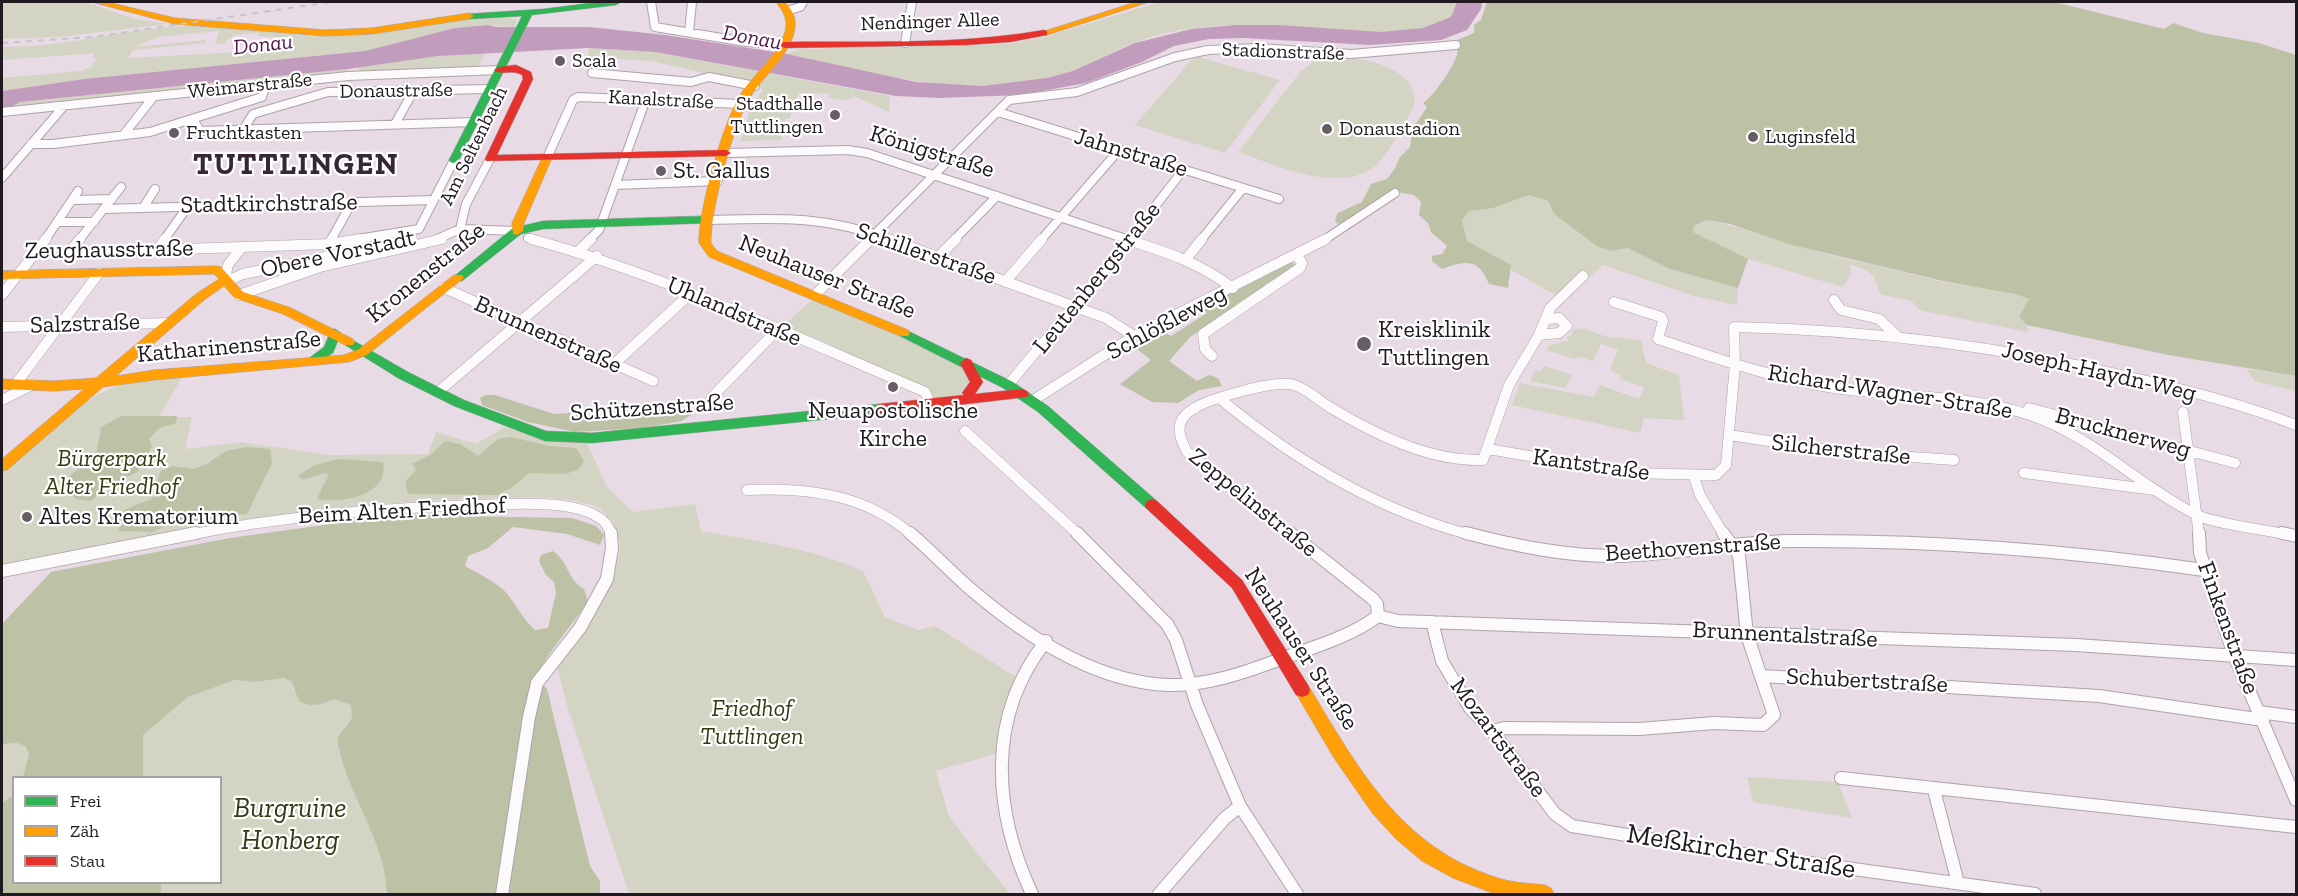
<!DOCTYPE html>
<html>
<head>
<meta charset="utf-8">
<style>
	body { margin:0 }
	#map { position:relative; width:2298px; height:896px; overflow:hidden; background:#e8dbe6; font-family:"Zilla Slab",serif }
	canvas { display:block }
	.frame { position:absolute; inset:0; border:3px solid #20191f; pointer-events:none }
	.legend { position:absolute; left:12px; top:776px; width:210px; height:108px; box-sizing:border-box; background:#fff; border:2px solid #a6a3a5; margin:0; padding:8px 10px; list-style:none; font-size:18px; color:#20191f }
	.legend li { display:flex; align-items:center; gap:12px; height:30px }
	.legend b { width:30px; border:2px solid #a6a3a5 }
</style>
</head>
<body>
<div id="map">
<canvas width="2298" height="896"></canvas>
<div class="frame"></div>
<ul class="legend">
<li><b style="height:8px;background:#30b455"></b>Frei</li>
<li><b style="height:8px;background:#ff9f0a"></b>Zäh</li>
<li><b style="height:8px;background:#e5322d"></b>Stau</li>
</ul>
</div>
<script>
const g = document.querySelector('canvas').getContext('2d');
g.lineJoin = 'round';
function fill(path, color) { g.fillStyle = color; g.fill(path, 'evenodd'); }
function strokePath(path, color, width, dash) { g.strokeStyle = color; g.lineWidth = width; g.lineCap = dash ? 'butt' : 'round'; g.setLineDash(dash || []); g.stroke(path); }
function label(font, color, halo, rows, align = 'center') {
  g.font = font + ' "Zilla Slab",serif'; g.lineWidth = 4.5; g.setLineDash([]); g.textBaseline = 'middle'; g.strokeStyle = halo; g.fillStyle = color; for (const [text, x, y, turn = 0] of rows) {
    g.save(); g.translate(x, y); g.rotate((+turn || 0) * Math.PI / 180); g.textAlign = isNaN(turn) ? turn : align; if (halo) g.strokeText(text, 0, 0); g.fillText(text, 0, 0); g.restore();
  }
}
fill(new Path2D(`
	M2 2H86L134 19 169 24 58 37 2 39Z
	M1160 2H1457L1451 17C1393 49 1301 23 1236 25 1202 26 1166 30 1134 43 1113 51 1094 65 1072 72 972 103 884 75 787 54L801 49 1008 44 1041 38Z
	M505 17 517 20 514 27 488 25 455 28 365 51 84 79 2 91V78L81 71 91 67 98 58H92L95 53 2 60V47C63 47 122 30 183 26 238 23 295 40 351 35 402 31 453 16 505 17ZM219 31 215 44H224C233 32 245 34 259 33L258 36 283 38 279 50 128 58 133 50 205 43 206 40 135 47 158 37Z
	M589 48 655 52 890 96 889 112 854 96 848 100 828 98 830 94 799 93 790 118 785 119 781 140 741 141 750 110 763 89 697 77 701 72 651 61 587 57Z
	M485 53 477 69 356 74 359 67 438 56Z
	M1195 56 1280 80 1225 153 1135 125Z
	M1340 57C1367 58 1421 69 1414 107 1403 124 1393 147 1379 162 1345 198 1276 165 1238 152L1301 71 1313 62Z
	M348 69 345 74 2 111V107L13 106 20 102Z
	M1529 195 1548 201 1554 214 1598 247 1611 251 1628 248 1670 269 1738 288 1737 305 1694 296 1603 265 1588 278 1580 274 1557 296 1511 270V265L1467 241 1462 220 1469 211 1493 208Z
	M1706 220C1755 229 1801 250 1851 260 1882 266 1913 275 1944 282 1973 287 2002 289 2029 299L2019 317 2027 325 2028 332 1919 310 1912 301 1880 294C1875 274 1872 270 1850 265L1851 274 1843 287 1748 259 1693 232 1694 226Z
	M814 298 953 358 974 379 963 394 931 399 782 327Z
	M1582 328 1607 337 1641 340 1646 363 1679 375 1684 420 1644 418 1640 433 1512 405 1520 383 1594 397 1600 385 1639 399 1644 387 1620 379 1621 375 1610 370 1618 350 1601 344 1593 361 1580 357 1574 359 1546 350 1550 345 1569 341 1567 337 1572 335 1573 330Z
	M1544 366 1572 375 1565 388 1530 381 1534 372 1541 371Z
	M2247 369 2296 376V391L2254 381Z
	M182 377 159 417H192L185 449 241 442 329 455 428 454 436 432 476 444 505 427 549 440 586 441 607 487 633 512 695 504 701 531C756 541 811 548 863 571L885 617 918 630 935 626 1016 677 1009 698 1002 752 936 771 949 817 1010 894H629L566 702 557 667C576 641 631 567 618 534 614 523 603 508 592 505 555 494 512 498 474 499 375 501 278 515 180 532 120 542 61 553 2 566V473C30 447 81 398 117 386 138 380 161 380 182 377Z
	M281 677 292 682 294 691 321 705 334 699 351 705 352 718 337 738C343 791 386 839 387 891L381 894H161V883L220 882V778L143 777V735L188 697 212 686 234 680 254 682Z
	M17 743 25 746 29 754 23 777 14 778 13 795 2 803V744Z
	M1747 777 1838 782 1852 818 1753 802Z`), '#d3d4c3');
fill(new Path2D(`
	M1487 2H2054L2164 29 2173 23 2203 33 2259 43 2296 55V376L2168 355 2027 325 2019 317 2029 299 2015 294 1943 281 1792 245 1730 224 1706 220 1694 226 1693 232 1748 259 1738 288 1670 269 1628 248 1611 251 1598 247 1554 214 1548 201 1529 195 1493 208 1469 211 1462 220 1467 241 1511 265 1508 288 1489 284C1478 258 1466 260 1442 269L1432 261V256L1442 254 1447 246 1431 232 1428 223 1419 215 1421 202 1414 195 1391 191 1346 221 1337 224 1335 219 1338 213 1362 202 1371 184 1387 179 1394 170 1400 157 1410 147 1413 128 1427 107 1423 103C1433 97 1454 66 1457 55 1458 51 1457 45 1457 40L1474 33V25L1481 20Z
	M1291 261 1296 266 1190 337 1169 361 1197 381 1209 375 1218 378 1222 386 1199 390 1178 403 1152 402 1120 384 1151 360 1133 346 1159 330 1171 336 1207 313 1200 308Z
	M485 395H495L554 414 570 413 586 417 612 418 690 407 693 414 681 421 644 428 575 432 528 422 482 405 480 398Z
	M122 416H177L176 423 159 428 149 439 152 447 137 472 113 484 90 501 76 499 68 489V477L96 456 101 427Z
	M511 437 549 446 576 448 584 461 579 469 566 474 529 473 514 486 497 495 408 494 405 482 416 470 412 464 432 454 445 441 460 444 478 456 498 439Z
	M247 447 270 449 272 463 247 514 169 524 153 532 119 531 121 513C139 500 148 506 164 488L157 481 161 471 173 466 193 469 207 464 226 451Z
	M338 459 383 462C390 496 340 504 317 499L329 474 324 473 303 480 298 476 313 466Z
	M396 515 572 518 596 526 604 535 600 545 567 534 513 527 488 548 468 556 465 566C480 575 498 582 509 596 518 608 523 619 535 630L548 628 556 593 554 582 546 575 539 561 541 555 553 551C571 565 566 578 584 589L588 601C571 628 550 648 536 677L547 689 590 866 600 881V894H387C386 839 344 792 337 738L352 718 351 705 334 699C322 705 312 708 299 701L292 682 284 678 254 682 234 680 188 697 143 735V777H23L29 754 25 746 17 743 2 744V624L51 572 230 538Z
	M13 795 14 882 161 883V894H2V803Z`), '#bdc1a6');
fill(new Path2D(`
	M1457 2H1482L1481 9 1467 30 1441 40 1370 45 1242 38 1209 39 1174 46 1142 62 1086 83 1020 95 939 98 896 96 655 52 589 48 438 56 348 69 20 102 13 106 2 107V91L84 79 365 51 455 28 488 25 496 27H589L665 35 787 54 916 82 982 86 1047 78 1073 71 1135 43 1191 29 1236 25H1279L1381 32 1423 28 1451 17Z`), '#c29cbd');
const streetFar2 = new Path2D(`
	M651 2 655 27 746 42 784 45
	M790 10 800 7 803 2
	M689 32 692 2
	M905 43 912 2
	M592 73 691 82 709 77 755 86
	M2 112 348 76 499 70
	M998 112 1279 199
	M193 119 200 131 473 122
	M395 124 414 90
	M243 130 253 114 328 92 489 89
	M125 133 154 96
	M31 144H53L150 132 262 97 266 84
	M726 153 848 150 867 153 1129 240
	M547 158 573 100 578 97 740 104
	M2 178 64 106
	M615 185 718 181
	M74 200 112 199
	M143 208 155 189
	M104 209 434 200
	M706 220C778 218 823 215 892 240
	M58 222H94
	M460 229 466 204 490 159
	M528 238 536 240
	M45 240 78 191
	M79 240 121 187
	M164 240 188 206
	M331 240 352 202
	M352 240 419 229 454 160
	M406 240 412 239
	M435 240 460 229 517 231
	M589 240 599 230 646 99
	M869 240 1009 100 1077 92 1175 57 1208 50 1259 48 1351 54 1456 45
	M954 240 997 196
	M1041 240 1119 150
	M1129 240 1184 169
	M1201 240 1243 188
	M1324 240 1395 193`);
const streetFar1 = new Path2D(`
	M531 239C667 276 795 337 925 392L930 403
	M888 239 1106 318 1134 336
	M1125 239C1166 252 1198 262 1233 288
	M329 244 332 239
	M157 250 165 239
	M579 251 591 239
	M69 253 329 244 361 239
	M69 253 80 239
	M938 257 956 239
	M1186 259 1202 239
	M225 279 228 265 242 247
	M227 281 243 274 412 239
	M1005 282 1042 239
	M444 288 653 381
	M2 295 46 239
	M239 295 320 267 442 239
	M815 295 871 239
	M1834 300 1841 310 1879 319 1898 337
	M1614 302 1661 317 1663 321 1658 339C1718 359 1788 383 1850 390 1910 397 1972 396 2030 415 2092 436 2139 486 2197 515 2215 524 2267 530 2290 535
	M2 327 169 323
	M1539 335 1559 333 1567 326 1559 318 1548 319
	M1212 356 1205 349 1203 334 1300 268 1302 263 1297 256
	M614 364 691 293
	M15 385 99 273
	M1008 385 1130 239
	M438 392 597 256
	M712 397 777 330
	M1219 398C1294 460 1376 510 1471 535
	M2 400 32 385
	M1032 401 1134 336 1326 239
	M2029 408 2235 463
	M2183 412 2199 535
	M965 431 1079 535
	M1729 435 1841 452 1954 460
	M1488 449 1629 473 1716 475 1726 465 1735 365 1734 327C1868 330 2000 346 2130 377 2186 390 2242 404 2296 425
	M2024 473 2155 490
	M1694 477 1700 495 1724 535
	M747 490C807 487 865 494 912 535
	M188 535C284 516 380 508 477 505 511 504 569 499 598 517 606 521 609 527 611 535
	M1292 535 1187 452C1178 435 1174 421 1193 409 1208 399 1277 379 1294 385 1308 389 1320 402 1333 409 1376 435 1432 462 1483 460L1509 385 1539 335 1550 308 1583 276`);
const street = new Path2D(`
	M910 533C930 550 948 569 967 586 1021 633 1094 682 1168 685 1205 686 1244 673 1278 660 1311 648 1350 637 1378 616
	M1077 533 1167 624 1176 640 1197 705 1240 806 1297 894
	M1290 533 1373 599 1377 604 1378 616
	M1466 533C1516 546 1569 557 1622 556 1678 554 1733 542 1789 541 1928 540 2067 550 2204 570
	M2199 533 2200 553 2234 655 2296 800
	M2282 533 2296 536
	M2 571 196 533
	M1378 616 1398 621 2076 645 2296 660
	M1432 622 1442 661 1470 708 1492 731 1555 814 1572 826 1737 853 2035 894
	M1762 676 2099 696 2263 720
	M2259 712 2296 717
	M1492 731 1504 728 1639 729 1714 723 1763 725 1774 715 1747 635 1739 555 1723 533
	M1841 778 2296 827
	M1934 790 1958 883
	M502 894 529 717 537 683 580 628 607 579 612 548 611 533
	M1032 894C993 810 986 717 1046 641
	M1159 894 1225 818 1240 806`);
const fast = new Path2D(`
	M599 2H621L616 5 532 15 459 160 454 163 450 162 449 160 522 16 469 19 464 16 466 14 543 9Z
	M706 216 712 220 710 223 543 229 521 234 462 281H454L452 278 513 228 543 221Z
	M335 329 341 333 333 353 314 365H306L304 362 324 347 331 330Z
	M904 329 1013 382 1048 406 1157 501 1159 505 1157 509H1147L1038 412 1003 388 900 336 898 333 900 330Z
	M349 338 408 372 464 400 546 431 592 433 879 404 886 409 879 414 592 443 545 441 454 406 398 378 345 345 343 342Z`);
const slow = new Path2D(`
	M92 2H107L175 18 325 30 372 28 469 13 474 16 469 19 372 34 325 36 175 24Z
	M776 2H785C791 9 796 16 795 26 793 53 764 75 751 96 734 121 710 212 711 243L717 251 908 330 910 333 908 336H900L709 257 699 243C698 211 724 118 742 92 756 72 782 52 786 27 787 17 782 10 776 2Z
	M1136 2H1149L1047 35 1039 33Z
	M547 155 552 158 524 223 523 231 517 235 513 234 512 223 542 158Z
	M217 266 221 267 243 292 291 308 353 339 355 342 353 345H345L283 314 235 298 224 286 204 300 116 376 154 370 344 355 359 349 454 275H462L464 278 367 355 349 362 154 380 103 387 7 470 2 471V459L84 389 54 391 2 389V379L54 381 96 378 196 294 219 279 214 274 2 279V271Z
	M1302 683 1308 685C1357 766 1399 846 1495 877 1511 883 1528 883 1545 885L1551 888 1554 894H1495L1453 878 1422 861 1396 839 1373 814 1334 758 1294 690 1296 685Z`);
const jam = new Path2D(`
	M1044 30 1047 31V35L1010 42 966 45 784 48 779 45 784 42C870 41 959 45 1044 30Z
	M516 65 531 72 533 79 497 155 726 150 731 153 726 156 486 161 485 159 523 79 522 75C511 69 501 76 494 70L499 67Z
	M966 358 971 360 983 382 975 394 1022 389 1027 391 1029 394 1027 397 879 414 874 412 872 409 879 404 964 395 962 393 970 382 960 363Z
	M1152 499 1157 501 1242 580 1308 685 1310 690 1308 695 1302 697 1296 695 1232 588 1147 509 1145 505 1147 501Z`);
strokePath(streetFar2, '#ada3ab', 10);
strokePath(streetFar1, '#ada3ab', 11);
strokePath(street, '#ada3ab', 14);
strokePath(fast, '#ada3ab', 1);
strokePath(slow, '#ada3ab', 1);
strokePath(jam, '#ada3ab', 1);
strokePath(streetFar2, '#fcfafb', 8);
strokePath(streetFar1, '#fcfafb', 10);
strokePath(street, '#fcfafb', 12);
fill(fast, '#30b455');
fill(slow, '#ff9f0a');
fill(jam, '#e5322d');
strokePath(new Path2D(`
	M2 43 92 37 331 2`), '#c7c4c7', 2, [6, 6]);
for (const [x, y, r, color] of [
	[560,61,6,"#665d65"],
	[835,115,6,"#665d65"],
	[1327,129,6,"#665d65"],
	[174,133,6,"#665d65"],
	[1753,137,6,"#665d65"],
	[661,171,6,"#665d65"],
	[1364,344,8,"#665d65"],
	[893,387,6,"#665d65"],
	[27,517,6,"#665d65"]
]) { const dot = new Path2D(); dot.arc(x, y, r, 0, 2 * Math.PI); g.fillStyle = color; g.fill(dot); strokePath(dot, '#fff', 2); }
label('20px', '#20191f', '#fff', [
	["Nendinger Allee",930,22,-2],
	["Stadionstraße",1283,52,2],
	["Weimarstraße",250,86,-6],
	["Donaustraße",396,91,-1],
	["Kanalstraße",661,100,3],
	["Am Seltenbach",474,146,-64]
]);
label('20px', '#20191f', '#fff', [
	["Scala",572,61],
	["Stadthalle",823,104,"right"],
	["Tuttlingen",823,127,"right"],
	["Donaustadion",1339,129],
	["Fruchtkasten",186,133],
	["Luginsfeld",1765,137]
], 'left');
label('italic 22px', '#50144a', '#fff', [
	["Donau",752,38,10],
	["Donau",263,45,-6]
]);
label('24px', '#20191f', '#fff', [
	["Königstraße",932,152,17],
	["Jahnstraße",1131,153,17],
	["Stadtkirchstraße",269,204,-1],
	["Zeughausstraße",109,250,-1],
	["Obere Vorstadt",338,254,-12],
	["Schillerstraße",926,254,19],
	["Kronenstraße",426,273,-39],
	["Neuhauser Straße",827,277,22],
	["Leutenbergstraße",1097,278,-51],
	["Uhlandstraße",734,312,23],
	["Schlößleweg",1167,323,-28],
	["Salzstraße",85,324,-2],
	["Brunnenstraße",548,335,24],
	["Katharinenstraße",229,347,-5],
	["Joseph-Haydn-Weg",2099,372,13],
	["Richard-Wagner-Straße",1890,392,9],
	["Schützenstraße",652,408,-4],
	["Brucknerweg",2123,433,15],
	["Silcherstraße",1841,450,6],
	["Kantstraße",1591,465,8],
	["Zeppelinstraße",1253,503,39],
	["Beim Alten Friedhof",402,511,-3],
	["Beethovenstraße",1693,548,-4],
	["Finkenstraße",2228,628,70],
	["Brunnentalstraße",1785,635,3],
	["Neuhauser Straße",1301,649,57],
	["Schubertstraße",1867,681,3],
	["Mozartstraße",1498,738,53]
]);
label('24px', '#20191f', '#fff', [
	["St. Gallus",673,171],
	["Kreisklinik",1378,330],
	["Tuttlingen",1378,358],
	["Neuapostolische",893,411,"center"],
	["Kirche",893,439,"center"],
	["Altes Krematorium",39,517]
], 'left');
label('italic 24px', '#303c10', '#fff', [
	["Bürgerpark",112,459],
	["Alter Friedhof",112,487],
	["Friedhof",752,709],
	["Tuttlingen",752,737]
]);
label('italic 28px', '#303c10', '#fff', [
	["Burgruine",290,809],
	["Honberg",290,841]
]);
label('28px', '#20191f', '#fff', [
	["Meßkircher Straße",1741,852,9]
]);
g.letterSpacing = '1.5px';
label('bold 30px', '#372634', '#fff', [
	["TUTTLINGEN",296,165]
]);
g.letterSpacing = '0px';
</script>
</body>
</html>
